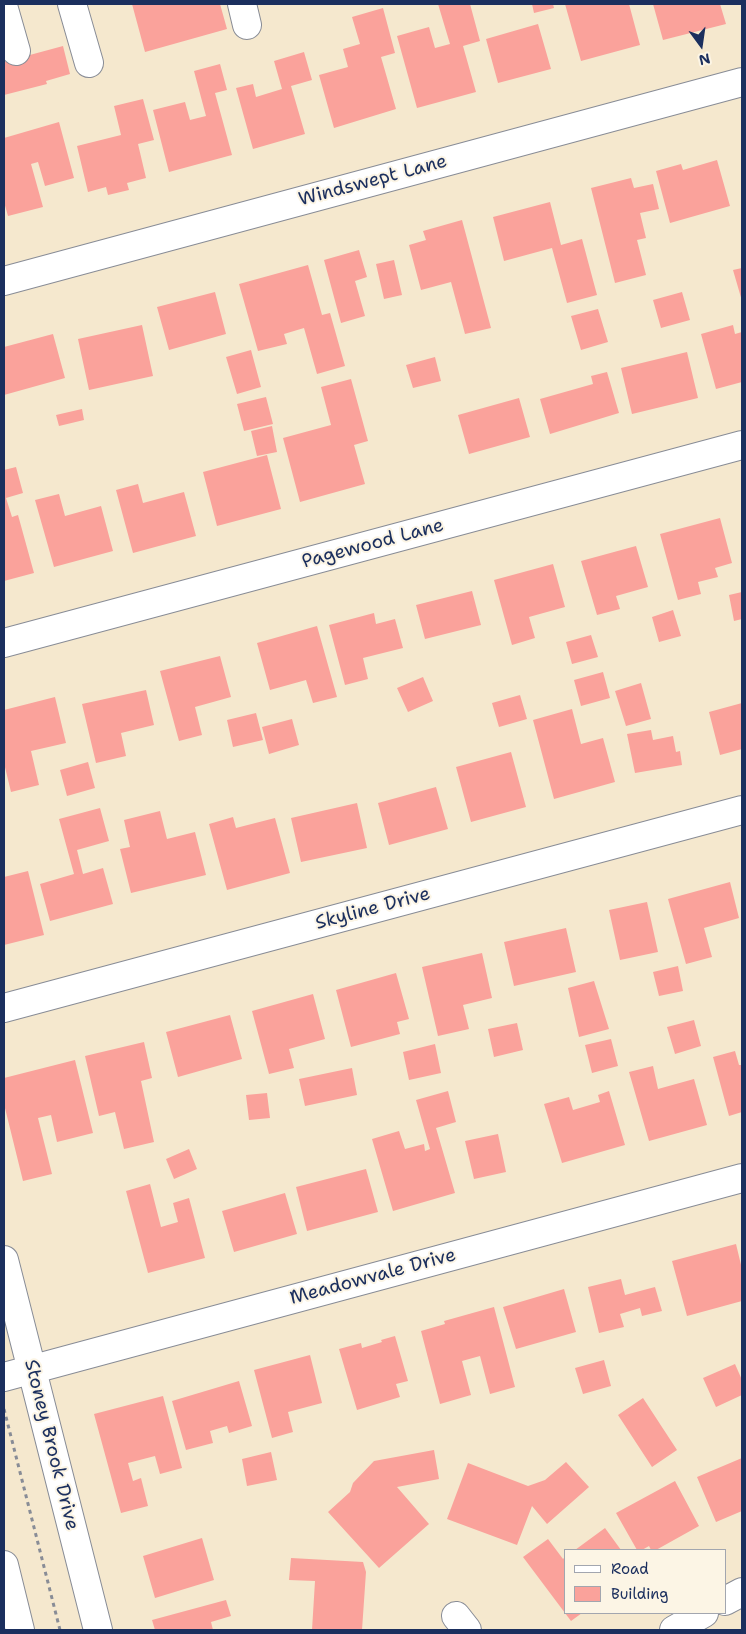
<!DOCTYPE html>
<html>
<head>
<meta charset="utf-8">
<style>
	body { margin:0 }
	#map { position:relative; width:746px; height:1634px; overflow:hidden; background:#f5e8ce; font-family:"Shantell Sans",sans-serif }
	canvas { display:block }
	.frame { position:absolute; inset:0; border:5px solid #1b2f5e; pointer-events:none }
	.legend { position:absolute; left:564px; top:1549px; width:162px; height:65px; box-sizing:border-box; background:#fcf5e5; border:1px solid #a2a6af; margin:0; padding:6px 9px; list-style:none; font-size:15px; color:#1b2f5e }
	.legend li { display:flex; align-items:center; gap:10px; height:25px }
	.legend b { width:25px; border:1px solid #a2a6af }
	.north { position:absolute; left:676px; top:20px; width:50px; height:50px; -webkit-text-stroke:4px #fcf5e5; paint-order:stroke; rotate:166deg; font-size:14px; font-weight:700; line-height:20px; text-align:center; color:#1b2f5e }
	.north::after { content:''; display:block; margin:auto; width:18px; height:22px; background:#1b2f5e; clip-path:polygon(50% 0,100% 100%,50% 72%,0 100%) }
</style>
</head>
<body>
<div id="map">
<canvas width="746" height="1634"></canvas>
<div class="frame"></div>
<ul class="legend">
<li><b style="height:6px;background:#fff"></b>Road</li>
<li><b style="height:14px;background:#faa29b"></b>Building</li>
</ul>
<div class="north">N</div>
</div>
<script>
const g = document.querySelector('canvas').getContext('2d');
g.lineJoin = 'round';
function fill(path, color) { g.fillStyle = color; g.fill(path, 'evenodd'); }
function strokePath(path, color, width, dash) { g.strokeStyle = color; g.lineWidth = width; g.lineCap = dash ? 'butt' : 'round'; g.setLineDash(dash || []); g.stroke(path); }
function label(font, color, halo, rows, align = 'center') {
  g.font = font + ' "Shantell Sans",sans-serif'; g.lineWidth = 4; g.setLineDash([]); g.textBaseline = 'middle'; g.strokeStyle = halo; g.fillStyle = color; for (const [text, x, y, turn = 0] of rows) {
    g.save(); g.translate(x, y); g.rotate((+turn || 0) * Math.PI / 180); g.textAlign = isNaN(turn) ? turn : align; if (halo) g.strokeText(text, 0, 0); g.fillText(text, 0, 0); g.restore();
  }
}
fill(new Path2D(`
	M132 4H220L227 29 145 52Z
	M438 4H470L480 41 463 46 476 92 417 108 397 36 429 27 435 48 450 44Z
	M532 4H553L554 8 534 13Z
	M565 4H629L640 45 581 61Z
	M653 4H720L726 24 663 40Z
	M383 8 395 53 381 57 396 109 334 128 319 75 348 67 343 49 360 44 352 17Z
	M538 24 551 69 498 83 486 39Z
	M63 46 70 74 46 81 47 84 4 95V62Z
	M304 52 312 80 291 86 305 134 253 149 236 88 253 84 256 97 282 89 274 61Z
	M220 64 227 90 215 93 232 155 169 172 153 110 185 102 190 120 206 116 194 71Z
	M143 99 154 140 138 144 146 178 127 183 129 190 108 195 106 187 88 192 77 146 121 135 114 106Z
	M59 122 74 178 45 186 38 162 31 164 43 207 8 216 4 202V138Z
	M717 160 730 206 670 223 656 171 681 164 683 170Z
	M631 178 634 188 653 184 659 209 640 213 646 238 637 240 646 275 615 283 591 188Z
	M550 202 561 245 582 239 597 295 567 303 552 248 504 261 493 217Z
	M462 220 491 328 465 334 451 282 421 290 409 245 426 240 423 231Z
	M359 250 367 277 355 281 365 316 341 323 324 260Z
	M394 260 402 295 384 299 376 264Z
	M308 265 322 315 330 313 345 366 317 374 304 328 284 334 287 344 258 351 239 284Z
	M742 268V301L733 270Z
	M215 292 226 334 169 350 157 307Z
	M682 292 690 320 661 328 653 300Z
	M598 309 608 342 581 350 571 316Z
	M142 325 153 376 89 390 78 339Z
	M733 325 735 334 742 332V382L716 389 701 334Z
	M53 334 65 378 4 395V347Z
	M251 350 261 387 237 394 226 357Z
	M687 352 698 398 632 414 621 368Z
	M435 357 441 381 413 388 406 365Z
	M607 372 619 413 550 434 540 399 593 384 591 376Z
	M351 379 368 441 354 445 365 484 300 502 283 438 331 425 321 387Z
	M266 397 273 424 244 431 237 404Z
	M519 398 530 437 469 454 458 415Z
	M82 409 84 420 59 426 56 415Z
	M272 426 277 452 257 456 251 431Z
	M267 455 281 509 217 526 203 472Z
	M16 467 23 493 6 498 12 517 18 515 34 573 4 581V470Z
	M138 484 143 503 184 492 196 536 133 553 116 490Z
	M59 494 65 516 101 506 113 551 54 567 35 500Z
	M720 518 732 563 715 568 718 577 698 582 701 594 678 600 660 534Z
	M636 546 648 587 616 596 620 609 597 615 581 561Z
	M553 564 565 607 529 617 535 638 512 645 494 580Z
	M472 591 481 625 425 639 416 605Z
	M742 592V619L734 621 729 595Z
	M673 610 681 636 659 642 652 617Z
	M374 613 376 624 395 619 403 648 363 658 368 679 345 685 329 625Z
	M317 626 337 697 313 703 306 680 270 690 257 643Z
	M591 635 598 657 572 664 566 642Z
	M220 656 231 697 195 707 202 735 179 741 160 671Z
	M603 672 610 698 581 706 574 680Z
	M423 677 433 701 408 712 397 688Z
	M641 683 651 719 626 726 615 691Z
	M146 690 154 725 121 733 126 756 96 763 82 704Z
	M520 695 527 719 499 727 492 703Z
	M55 697 66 743 31 751 39 785 11 792 4 763V710Z
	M742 703V749L720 755 709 712Z
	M572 709 581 744 603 738 615 782 554 799 533 720Z
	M256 713 263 740 233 747 227 720Z
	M292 719 299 745 269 754 262 727Z
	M651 730 653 740 673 736 676 752 680 751 682 765 635 773 627 734Z
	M511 752 526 807 471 822 456 767Z
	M88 762 95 788 67 796 60 770Z
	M436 787 448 829 389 845 378 803Z
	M357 803 367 848 301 862 291 818Z
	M100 808 109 841 77 850 83 874 103 868 113 904 50 921 40 884 74 874 59 819Z
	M160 811 167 839 195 832 206 875 131 893 120 849 130 847 124 820Z
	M233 817 236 828 275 818 290 873 227 890 209 824Z
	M28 871 44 935 4 945V877Z
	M730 882 739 918 704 928 712 957 686 964 668 899Z
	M647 902 658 952 620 960 609 910Z
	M566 928 576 972 514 986 504 942Z
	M482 953 492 998 463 1005 469 1029 438 1036 422 967Z
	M678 966 683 991 659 996 653 972Z
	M396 973 409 1019 397 1022 400 1034 351 1047 336 990Z
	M594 981 609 1029 579 1037 568 988Z
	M313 994 325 1039 289 1049 294 1068 269 1074 252 1011Z
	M230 1015 242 1059 178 1077 166 1032Z
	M694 1020 701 1046 675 1054 667 1027Z
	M517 1023 523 1050 494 1057 488 1029Z
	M611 1039 618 1066 592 1073 585 1045Z
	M144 1042 152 1078 141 1081 154 1142 124 1149 115 1112 99 1116 85 1056Z
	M435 1044 441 1073 409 1080 403 1052Z
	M735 1051 739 1065H742V1112L729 1116 713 1057Z
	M75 1060 93 1133 57 1142 51 1115 38 1118 52 1174 23 1181 4 1104V1078Z
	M653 1066 658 1089 694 1079 707 1125 649 1141 629 1072Z
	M352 1068 357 1095 305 1106 299 1079Z
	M448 1091 456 1122 436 1128 455 1193 393 1211 372 1139 399 1131 405 1149 424 1144 425 1151 430 1149 416 1100Z
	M609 1091 625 1145 562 1163 544 1104 569 1097 573 1110 600 1102 598 1095Z
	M267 1093 270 1118 249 1120 246 1095Z
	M498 1134 506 1172 474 1179 465 1141Z
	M189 1149 197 1169 174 1179 166 1159Z
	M366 1169 378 1212 307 1231 296 1187Z
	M150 1184 161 1227 178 1222 173 1203 189 1198 205 1258 148 1273 126 1191Z
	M285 1193 297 1234 234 1252 222 1211Z
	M736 1244 742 1269V1301L687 1316 672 1261Z
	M621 1279 625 1295 655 1287 662 1311 642 1316 640 1308 620 1314 624 1327 599 1333 588 1287Z
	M564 1289 576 1332 516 1349 503 1307Z
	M494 1307 515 1387 490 1394 480 1356 462 1361 471 1395 440 1404 421 1331 445 1324 444 1321Z
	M395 1336 408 1381 396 1384 400 1397 357 1410 339 1349 361 1343 362 1348 382 1342 381 1340Z
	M310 1355 322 1403 288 1412 293 1432 272 1438 254 1370Z
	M604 1360 611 1386 583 1394 575 1368Z
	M735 1364 742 1380V1395L716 1407 703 1378Z
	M239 1381 252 1426 229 1433 227 1426 210 1431 213 1443 186 1450 172 1401Z
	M163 1396 182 1468 160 1474 155 1456 128 1463 133 1481 141 1478 148 1506 121 1513 94 1414Z
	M643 1398 677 1450 652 1467 618 1415Z
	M434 1450 439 1479 397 1487 429 1524 379 1568 328 1512 350 1492 353 1483 374 1461Z
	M271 1452 277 1480 247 1486 242 1459Z
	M742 1458V1511L716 1522 697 1477Z
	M566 1462 589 1487 547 1524 532 1506 517 1545 447 1519 468 1463 528 1486 545 1480Z
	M675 1481 699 1526 656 1550H651L649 1546 642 1550H637L616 1513Z
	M605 1528 621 1550H575Z
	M202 1538 214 1580 155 1598 143 1556Z
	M548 1539 563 1559 565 1557V1613L523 1557Z
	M291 1558 363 1562 366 1572 362 1630H312L315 1581 289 1580Z
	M226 1600 231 1616 211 1622 213 1630H155L152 1620Z
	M565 1613H582L571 1621Z`), '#faa29b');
const minor = new Path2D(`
	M72 4 89 63
	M242 4 247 25
	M4 9 16 51
	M4 281 742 82
	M4 643 742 445
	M4 1008 742 810
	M4 1260 98 1630
	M4 1377 742 1178
	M4 1565 20 1630
	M456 1616 467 1630`);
const major = new Path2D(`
	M725 1601 742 1592
	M674 1630 704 1613`);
strokePath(minor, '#888c96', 30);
strokePath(major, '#888c96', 30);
strokePath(new Path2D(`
	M4 1409 60 1630`), '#888c96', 3, [4, 4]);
strokePath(minor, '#fff', 28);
strokePath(major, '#fff', 28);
label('19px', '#1b2f5e', '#fcf5e5', [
	["Windswept Lane",373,181,-15],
	["Pagewood Lane",373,544,-15],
	["Skyline Drive",373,909,-15],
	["Meadowvale Drive",373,1277,-15],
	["Stoney Brook Drive",51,1445,76]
]);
</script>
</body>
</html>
